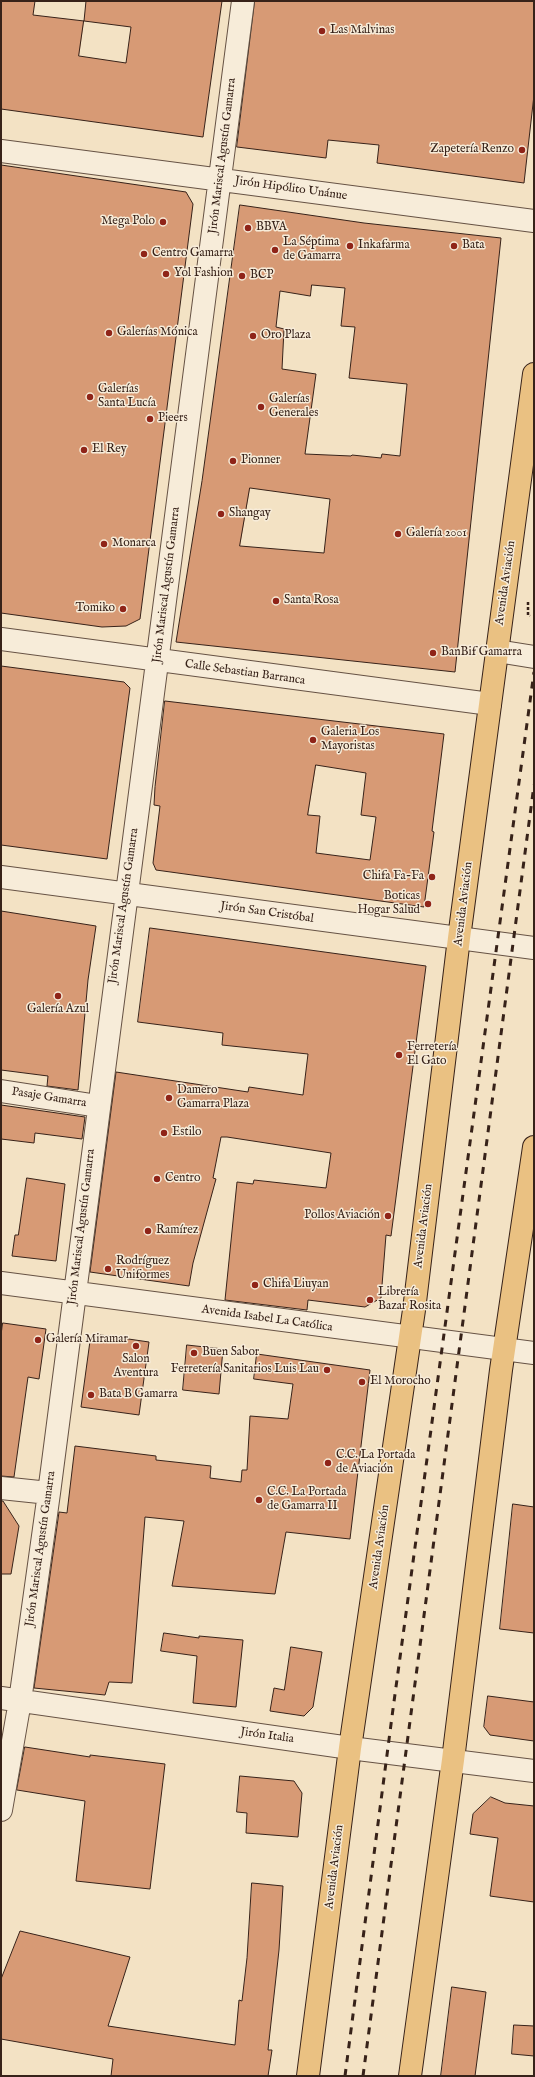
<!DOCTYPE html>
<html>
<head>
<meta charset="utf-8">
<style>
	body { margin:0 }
	#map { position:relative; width:535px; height:2077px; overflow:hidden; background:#f3e2c4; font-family:"IM FELL English",serif }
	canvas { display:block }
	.frame { position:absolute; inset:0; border:2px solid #372219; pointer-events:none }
</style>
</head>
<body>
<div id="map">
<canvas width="535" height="2077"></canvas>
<div class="frame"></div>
</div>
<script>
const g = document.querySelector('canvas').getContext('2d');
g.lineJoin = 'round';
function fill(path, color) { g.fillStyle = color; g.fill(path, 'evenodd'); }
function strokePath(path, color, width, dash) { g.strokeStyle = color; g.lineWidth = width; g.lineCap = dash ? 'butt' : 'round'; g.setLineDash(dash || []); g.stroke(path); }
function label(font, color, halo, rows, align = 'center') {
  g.font = font + ' "IM FELL English",serif'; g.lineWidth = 3; g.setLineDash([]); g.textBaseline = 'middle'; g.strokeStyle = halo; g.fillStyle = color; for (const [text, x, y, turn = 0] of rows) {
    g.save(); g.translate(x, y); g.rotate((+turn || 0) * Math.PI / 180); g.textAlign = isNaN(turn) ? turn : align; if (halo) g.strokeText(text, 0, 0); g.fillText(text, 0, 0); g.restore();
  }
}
const building = new Path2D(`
	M1 1H35L33 15 84 21 86 1H222L203 137 1 109ZM84 21 131 27 126 63 79 56Z
	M255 1H534V95L524 183 377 163 379 145 328 140 326 158 237 147Z
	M1 165 186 192 193 204 140 619 126 626 102 627 1 613Z
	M240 205 364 223 501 238 455 672 176 642 202 481ZM312 285 345 288 341 326 355 327 349 378 407 384 400 456 382 454 381 458 352 455 351 456 305 454 316 374 282 369 284 329 276 327 280 291 310 296ZM250 488 330 499 324 553 240 546Z
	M1 666 124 682 130 688 107 859 1 845Z
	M165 701 444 734 432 831 434 832 424 907 156 870 153 863 160 806 154 805 155 787ZM316 765 366 773 361 815 376 817 370 860 316 853 320 816 308 815Z
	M1 911 96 926 88 980 78 1090 47 1086 48 1076 1 1070Z
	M150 928 426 966 391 1236 386 1235 381 1298 365 1307 308 1300 307 1310 225 1300 237 1182 253 1184 254 1180 326 1188 331 1153 227 1137H221L213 1178 216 1179 193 1263 189 1286 90 1272 116 1072 248 1092 249 1087 303 1095 308 1054 222 1045 223 1033 138 1022Z
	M1 1105 85 1117 82 1139 35 1133 34 1143 1 1139Z
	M27 1178 65 1184 56 1261 12 1256 15 1235H18Z
	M3 1323 46 1329 39 1379 28 1377 14 1477 1 1476V1335Z
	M101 1335 149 1342 139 1415 81 1407 90 1341Z
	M187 1345 223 1349 219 1394 183 1390Z
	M257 1354 370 1370 350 1539 286 1532 275 1594 172 1586 184 1521 145 1517 132 1683 109 1682 105 1695 34 1688 59 1512 67 1513 75 1446 156 1456V1460L211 1466 210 1478 241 1482 242 1470H247L250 1416 288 1419 293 1384 254 1379Z
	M1 1501H3L19 1526 11 1574H1Z
	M513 1504 534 1507V1633L500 1629Z
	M164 1633 199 1638V1636L243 1640 236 1707 193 1703 197 1656 161 1651Z
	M291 1647 322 1652 313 1707 304 1716 270 1711 274 1688 284 1690Z
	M488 1696 534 1702V1741L490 1735 484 1727Z
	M25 1747 90 1757V1755L165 1764 150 1889 76 1881 85 1801 17 1790Z
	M240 1776 294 1781 302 1793 298 1837 246 1833 247 1813 237 1812Z
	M491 1797 505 1803 534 1806V1902L490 1896 498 1838 470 1834 473 1814Z
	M252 1883 283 1886 279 1950 268 2050H272L268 2076H111L113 2059 1 2039V1979L20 1931 130 1957 108 2026 235 2045 239 2000 242 2001 247 1958Z
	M452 1987 486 1992 475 2076H441Z
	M514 2025 534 2026V2056L512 2054Z`);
fill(building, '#d79a75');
strokePath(building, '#372219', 1);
const minor = new Path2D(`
	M1 151 534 221
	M1 639 490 704
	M497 651 534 657
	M1 877 534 948
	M1 1091 98 1106
	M1 1283 534 1353
	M1 1488 49 1493
	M1 1698 350 1748 534 1771
	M1 1810 20 1701 49 1493 243 1`);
const major = new Path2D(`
	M308 2076 350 1748 414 1310 459 938 534 374
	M410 2076 453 1760 501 1370 534 1147`);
strokePath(minor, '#665244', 24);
strokePath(major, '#372219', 24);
strokePath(new Path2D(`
	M528 602V615L530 616`), '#372219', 2.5, [3, 2]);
strokePath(minor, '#f7ecd9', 22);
strokePath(major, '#eac182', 22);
strokePath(new Path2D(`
	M345 2076 393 1709 534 672
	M363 2076 534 785`), '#372219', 3, [7, 7]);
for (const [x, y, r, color] of [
	[322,31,4,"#8f2418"],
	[522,150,4,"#8f2418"],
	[163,222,4,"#8f2418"],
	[248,228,4,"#8f2418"],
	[350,246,4,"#8f2418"],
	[454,246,4,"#8f2418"],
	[275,250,4,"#8f2418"],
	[144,254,4,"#8f2418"],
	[166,274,4,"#8f2418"],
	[242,276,4,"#8f2418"],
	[109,333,4,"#8f2418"],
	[253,336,4,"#8f2418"],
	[90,397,4,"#8f2418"],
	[261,407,4,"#8f2418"],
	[150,419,4,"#8f2418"],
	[84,450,4,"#8f2418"],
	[233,461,4,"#8f2418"],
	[221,514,4,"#8f2418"],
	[398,534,4,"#8f2418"],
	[104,544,4,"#8f2418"],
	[276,601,4,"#8f2418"],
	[123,609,4,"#8f2418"],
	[433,653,4,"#8f2418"],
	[313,740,4,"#8f2418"],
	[432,877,4,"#8f2418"],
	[428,904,4,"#8f2418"],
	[58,996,4,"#8f2418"],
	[399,1055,4,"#8f2418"],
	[169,1098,4,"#8f2418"],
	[164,1133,4,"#8f2418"],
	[157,1179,4,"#8f2418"],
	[388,1216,4,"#8f2418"],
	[148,1231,4,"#8f2418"],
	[108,1269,4,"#8f2418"],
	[255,1285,4,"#8f2418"],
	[370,1300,4,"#8f2418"],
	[38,1340,4,"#8f2418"],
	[136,1346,4,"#8f2418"],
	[194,1353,4,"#8f2418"],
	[327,1370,4,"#8f2418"],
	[362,1382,4,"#8f2418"],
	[91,1395,4,"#8f2418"],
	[328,1463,4,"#8f2418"],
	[259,1500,4,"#8f2418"]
]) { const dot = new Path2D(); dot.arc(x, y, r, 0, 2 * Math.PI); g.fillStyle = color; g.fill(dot); strokePath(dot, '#f7ecd9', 1.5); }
label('12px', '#372219', '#f7ecd9', [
	["Las Malvinas",330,31],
	["Zapetería Renzo",514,150,"right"],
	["Mega Polo",155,222,"right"],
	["BBVA",256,228],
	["La Séptima",283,243],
	["de Gamarra",283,257],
	["Inkafarma",358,246],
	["Bata",462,246],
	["Centro Gamarra",152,254],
	["Yol Fashion",174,274],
	["BCP",250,276],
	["Galerías Mónica",117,333],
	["Oro Plaza",261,336],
	["Galerías",98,390],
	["Santa Lucía",98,404],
	["Galerías",269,400],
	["Generales",269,414],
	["Pieers",158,419],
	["El Rey",92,450],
	["Pionner",241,461],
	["Shangay",229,514],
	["Galería 2001",406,534],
	["Monarca",112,544],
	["Santa Rosa",284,601],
	["Tomiko",115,609,"right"],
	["BanBif Gamarra",441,653],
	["Galeria Los",321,733],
	["Mayoristas",321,747],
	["Chifa Fa-Fa",424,877,"right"],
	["Boticas",420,897,"right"],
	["Hogar Salud",420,911,"right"],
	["Galería Azul",58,1010,"center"],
	["Ferretería",407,1048],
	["El Gato",407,1062],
	["Damero",177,1091],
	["Gamarra Plaza",177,1105],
	["Estilo",172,1133],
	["Centro",165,1179],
	["Pollos Aviación",380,1216,"right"],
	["Ramírez",156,1231],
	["Rodríguez",116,1262],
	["Uniformes",116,1276],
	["Chifa Liuyan",263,1285],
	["Librería",378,1293],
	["Bazar Rosita",378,1307],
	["Galería Miramar",46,1340],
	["Buen Sabor",202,1353],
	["Salon",136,1360,"center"],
	["Aventura",136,1374,"center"],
	["Ferretería Sanitarios Luis Lau",319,1370,"right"],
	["El Morocho",370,1382],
	["Bata B Gamarra",99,1395],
	["C.C. La Portada",336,1456],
	["de Aviación",336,1470],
	["C.C. La Portada",267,1493],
	["de Gamarra II",267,1507]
], 'left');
label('12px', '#372219', '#f7ecd9', [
	["Jirón Mariscal Agustín Gamarra",223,156,-83],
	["Jirón Hipólito Unánue",291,189,8],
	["Avenida Aviación",506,583,-82],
	["Jirón Mariscal Agustín Gamarra",167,585,-83],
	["Calle Sebastian Barranca",245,673,8],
	["Avenida Aviación",464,904,-83],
	["Jirón Mariscal Agustín Gamarra",124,906,-82],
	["Jirón San Cristóbal",267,913,8],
	["Pasaje Gamarra",49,1098,9],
	["Avenida Aviación",424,1226,-83],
	["Jirón Mariscal Agustín Gamarra",82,1227,-83],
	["Avenida Isabel La Católica",267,1319,8],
	["Avenida Aviación",380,1547,-82],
	["Jirón Mariscal Agustín Gamarra",41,1549,-82],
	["Jirón Italia",267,1736,8],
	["Avenida Aviación",335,1867,-83]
]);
</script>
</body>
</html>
